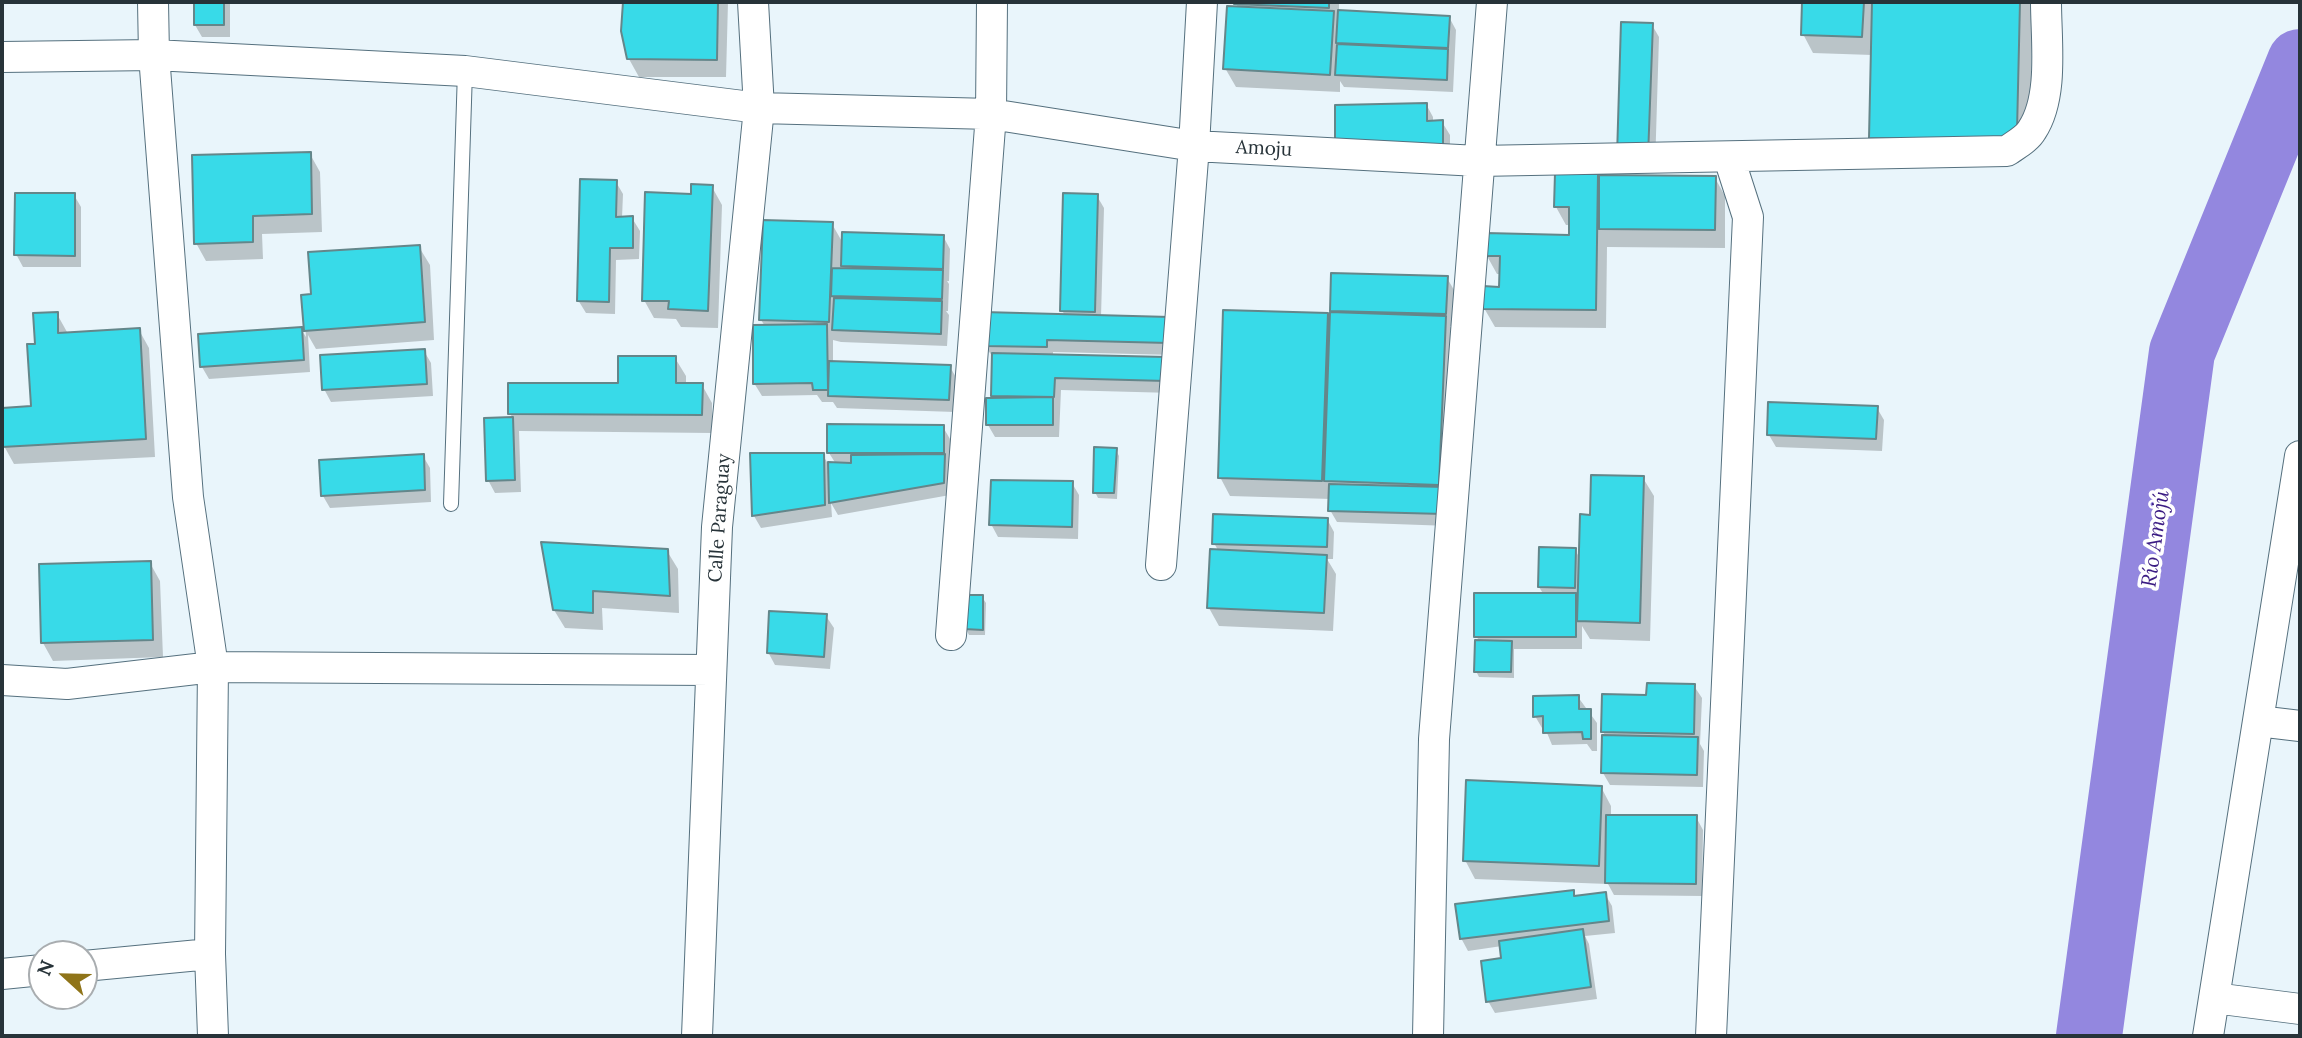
<!DOCTYPE html>
<html>
<head>
<meta charset="utf-8">
<style>
	body { margin:0 }
	#map { position:relative; width:2302px; height:1038px; overflow:hidden; background:#e9f5fb; font-family:Lora,serif }
	canvas { display:block }
	.frame { position:absolute; inset:0; border:4px solid #273339; pointer-events:none }
	.north { position:absolute; left:28px; top:940px; width:70px; height:70px; box-sizing:border-box; background:#fff; border:2px solid #a9adb0; border-radius:50%; rotate:292deg; font-size:19px; font-weight:700; line-height:28px; text-align:center; color:#273339 }
	.north::after { content:''; display:block; margin:auto; width:24px; height:32px; background:#8f7419; clip-path:polygon(50% 0,100% 100%,50% 72%,0 100%) }
</style>
</head>
<body>
<div id="map">
<canvas width="2302" height="1038"></canvas>
<div class="frame"></div>
<div class="north">N</div>
</div>
<script>
const g = document.querySelector('canvas').getContext('2d');
g.lineJoin = 'round';
function fill(path, color) { g.fillStyle = color; g.fill(path, 'evenodd'); }
function strokePath(path, color, width, dash) { g.strokeStyle = color; g.lineWidth = width; g.lineCap = dash ? 'butt' : 'round'; g.setLineDash(dash || []); g.stroke(path); }
function label(font, color, halo, rows, align = 'center') {
  g.font = font + ' Lora,serif'; g.lineWidth = 7; g.setLineDash([]); g.textBaseline = 'middle'; g.strokeStyle = halo; g.fillStyle = color; for (const [text, x, y, turn = 0] of rows) {
    g.save(); g.translate(x, y); g.rotate((+turn || 0) * Math.PI / 180); g.textAlign = isNaN(turn) ? turn : align; if (halo) g.strokeText(text, 0, 0); g.fillText(text, 0, 0); g.restore();
  }
}
fill(new Path2D(`
	M195 2H230V37H202L195 25Z
	M624 2H728L726 77H639L629 59 622 31Z
	M1236 2H1339V12L1449 17 1456 30 1453 92 1344 87 1340 81V92L1236 87 1225 68 1238 8Z
	M1804 2H2033L2029 155 2018 163 1884 161 1871 138 1872 55 1813 53 1803 34Z
	M1652 25 1659 37 1655 168H1626Z
	M1426 104 1433 117V122H1442L1450 135V157L1344 160Z
	M310 154 320 172 322 232 262 234 263 259 206 261 196 243Z
	M1556 175 1715 178 1725 196V248L1607 247 1606 328 1495 327 1484 308 1500 289 1501 274H1497L1487 256 1571 236V225H1566L1556 207Z
	M616 182 623 194 622 218H632L640 231 639 259 616 260 615 314 586 313 578 300Z
	M712 187 722 205 718 328 681 327 676 319 654 318 644 300 692 195Z
	M74 195 81 207V267H23L16 254Z
	M1097 196 1104 208 1101 317 1169 318 1175 355 1053 352V356L1173 371V393L1061 390 1059 437H995L988 425 995 399 993 395V357L984 345 1065 316 1062 310Z
	M832 224 844 245 943 236 950 249 949 281H947L949 284 948 311H946L949 315 947 346 841 342 833 340V363L950 367 957 379 955 412 837 408 833 402H822L817 395 762 396 754 383 765 326 761 320Z
	M419 247 430 265 434 340 316 349 308 335 310 372 209 379 202 367 301 329 306 337 303 296H313Z
	M1447 278 1454 290 1453 326H1450L1459 341 1450 526 1337 522 1330 510 1331 499 1230 496 1220 477 1327 315 1331 323 1332 311Z
	M57 314 67 332 139 330 149 348 155 457 14 464 4 446 2 409 33 408 37 346Z
	M424 351 431 363 433 396 331 402 324 389Z
	M675 358 686 376V385H702L712 403V433L519 431 521 492 495 493 488 480 513 419 510 413 620 385Z
	M1877 408 1884 420 1882 451 1776 447 1769 435Z
	M943 427 950 439V495L838 515 831 503 832 517 761 528 754 516 752 455H823L828 464H836L829 453Z
	M1116 450 1119 456 1117 499 1098 498 1095 492Z
	M423 456 430 468 431 502 330 508 323 496Z
	M1643 478 1654 496 1650 641 1590 639 1582 626V649H1514V678L1479 677 1476 671 1480 642 1476 636 1544 595 1539 587 1575 550 1581 560 1591 517ZM1574 593H1580L1579 602Z
	M1072 483 1079 495 1078 539 998 537 991 524Z
	M1327 519 1334 532 1333 559H1327L1336 574 1333 631 1219 626 1209 608 1219 552 1214 543Z
	M667 551 678 569 679 613 602 608 603 630 565 628 554 610Z
	M150 563 160 581 163 657 53 661 43 643Z
	M982 597 986 603 985 635H969L966 629Z
	M826 616 834 628 830 669 775 665 768 652Z
	M1694 686 1702 698 1700 744 1704 751 1703 787 1610 785 1603 773 1606 737 1603 732 1648 697Z
	M1578 697 1597 723V751H1592L1587 744 1552 745 1545 728H1542L1535 716Z
	M1601 787 1611 806V817H1696L1703 830 1702 896 1614 895 1608 884 1475 879 1465 860Z
	M1573 892 1576 897 1605 894 1612 906 1615 933 1585 936 1589 944 1597 999 1495 1013 1488 1001 1503 960 1502 946 1468 951 1461 938Z`), '#0003');
strokePath(new Path2D(`
	M2089 1036 2182 352 2300 62`), '#9387df', 66);
const building = new Path2D(`
	M194 2H224V25H194Z
	M623 2H718L717 60 627 59 621 31Z
	M1234 2H1329V8L1234 4Z
	M1802 2H1864L1862 37 1801 35Z
	M1872 2H2020L2017 131 2005 141 1869 138Z
	M1227 6 1334 11 1330 75 1223 69Z
	M1338 10 1450 16 1448 48 1336 43Z
	M1621 22 1653 23 1648 157 1617 156Z
	M1337 44 1448 49 1447 80 1335 75Z
	M1427 103V121L1443 120V145L1335 148V105Z
	M311 152 312 214 253 216V242L194 244 192 155Z
	M1555 173 1598 174 1596 310 1482 309 1483 286 1499 287 1500 256H1485L1486 233 1569 235V207H1554Z
	M1599 175 1716 176 1715 230 1599 229Z
	M580 179 617 180 616 217 633 216V248H610L609 302 577 301Z
	M691 184 713 185 708 311 668 309 669 301H642L645 192 691 194Z
	M15 193H75V256L14 255Z
	M1063 193 1098 194 1095 312 1060 311Z
	M763 220 833 222 829 322 759 320Z
	M842 232 944 235 943 269 841 266Z
	M420 245 425 322 304 331 301 295 311 294 308 252Z
	M832 268 943 270 942 299 831 296Z
	M1331 273 1448 276 1446 314 1330 311Z
	M834 298 942 301 941 334 832 330Z
	M1223 310 1328 313 1322 481 1218 478Z
	M58 312V333L140 328 146 439 2 447V408L31 406 27 344H35L33 313Z
	M983 312 1170 317 1169 343 1047 340V347L983 346Z
	M1330 312 1446 316 1439 485 1324 481Z
	M827 324 828 390H813L812 383 753 384V325Z
	M302 327 304 360 200 367 198 334Z
	M425 349 427 384 322 390 320 355Z
	M992 353 1167 357 1166 381 1055 378 1054 397 991 396Z
	M618 356H676V383H703L702 415 508 414V383H618Z
	M829 361 951 365 949 400 828 396Z
	M1053 397V425H986V398Z
	M1768 402 1878 406 1876 439 1767 435Z
	M513 417 515 480 486 481 484 418Z
	M827 424 944 425V453H827Z
	M1094 447 1117 448 1114 493H1093Z
	M750 453H824L825 505 752 516Z
	M424 454 425 490 321 496 319 460Z
	M945 454 944 483 829 503 828 462 851 463V455Z
	M1591 475 1644 476 1640 623 1577 621 1580 514 1590 515Z
	M991 480 1073 481 1072 527 989 525Z
	M1329 484 1445 487 1444 514 1328 511Z
	M1213 514 1328 518 1327 547 1212 544Z
	M541 542 668 549 670 596 593 591V613L553 610Z
	M1539 547 1576 548 1575 588 1538 587Z
	M1210 549 1327 555 1324 613 1207 608Z
	M151 561 153 640 41 643 39 564Z
	M1474 593H1576V637H1474Z
	M965 595H983V630L964 629Z
	M769 611 827 614 824 657 767 653Z
	M1475 640 1512 641 1511 672H1474Z
	M1647 683 1695 684 1694 734 1601 732 1602 694 1646 695Z
	M1579 695V709H1591V739H1583L1582 732 1543 733V716L1533 717V696Z
	M1602 735 1698 737 1697 775 1601 773Z
	M1466 780 1602 786 1599 866 1463 861Z
	M1606 815H1697L1696 884 1605 883Z
	M1574 890V896L1606 892 1609 921 1460 939 1455 904Z
	M1583 929 1591 987 1486 1002 1481 961 1501 958 1499 941Z`);
fill(building, '#38dae8');
strokePath(building, '#64868a', 2);
const service = new Path2D(`
	M451 504 465 71`);
const minor = new Path2D(`
	M153 2 154 55 465 71 759 108 991 114 951 635
	M992 2 991 114 1194 146 1161 565
	M1202 2 1194 146 1478 161 2007 151C2015 145 2027 139 2032 130 2054 97 2046 40 2046 2
	M2 57 154 55 188 497 213 667 210 954 213 1036
	M2 680 67 684 213 667 711 670
	M2258 721 2300 726
	M84 966 210 954
	M2 974 42 970
	M2214 998 2300 1009
	M697 1036 717 527 759 108 753 2
	M1428 1036 1434 739 1492 2
	M1711 1036 1748 217 1729 158
	M2208 1036 2300 456`);
strokePath(service, '#55707e', 16);
strokePath(minor, '#55707e', 32);
strokePath(service, '#fff', 14);
strokePath(minor, '#fff', 30);
label('19px', '#273339', '#fff', [
	["Amoju",1264,149,3],
	["Calle Paraguay",720,518,-86]
]);
label('italic 21px', '#3b1c83', '#fff', [
	["Río Amojú",2156,539,-82]
]);
</script>
</body>
</html>
